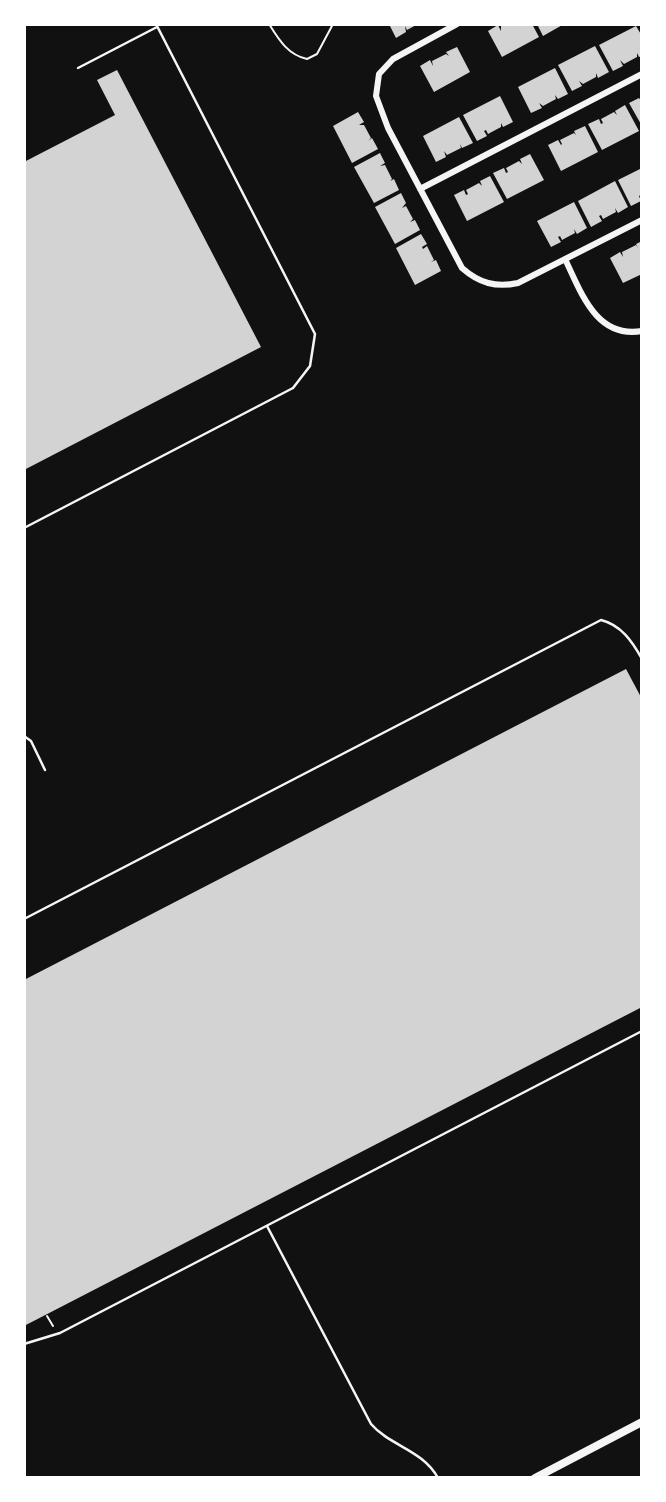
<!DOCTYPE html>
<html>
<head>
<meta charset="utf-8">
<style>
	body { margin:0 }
	#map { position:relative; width:666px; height:1502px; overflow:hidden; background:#111; font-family:Roboto,sans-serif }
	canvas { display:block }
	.frame { position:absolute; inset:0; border:26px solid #fff; pointer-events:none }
</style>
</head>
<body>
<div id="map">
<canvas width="666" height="1502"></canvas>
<div class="frame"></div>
</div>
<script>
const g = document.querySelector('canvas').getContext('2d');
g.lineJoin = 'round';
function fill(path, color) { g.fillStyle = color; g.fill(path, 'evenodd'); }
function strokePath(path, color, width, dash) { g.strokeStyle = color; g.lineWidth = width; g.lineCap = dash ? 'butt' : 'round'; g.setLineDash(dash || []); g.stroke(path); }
fill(new Path2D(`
	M389 24H418L407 30 405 26 406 32 396 38Z
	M503 24H532L539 37 502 57 488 31 498 25 501 31V26Z
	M537 24H564L543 36Z
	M636 26 642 36V56L639 57 637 53V57L624 64 620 60 623 66 613 71 599 45Z
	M595 46 609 72 598 78 596 73V77L583 84 579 81 582 86 572 91 558 65Z
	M457 47 470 72 434 92 420 66 430 60 433 66 432 61 446 54 449 56 446 52Z
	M555 68 568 94 558 99 555 95 556 99 543 106 539 103 542 108 531 113 518 87Z
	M117 70 261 347 24 470V162L115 115 97 80Z
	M500 96 513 122 503 127 501 123V127L488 134 486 130 484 131 487 136 477 141 463 115Z
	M639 98 642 102V126L629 103Z
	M625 105 639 131 602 150 588 124 599 119 601 124 603 123 601 119 614 112 617 115 615 111Z
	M358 112 364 122 359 125H364L371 138 368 141 372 138 378 149 352 163 333 126Z
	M459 117 473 143 462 148 460 144 461 148 447 155 444 151 446 157 436 162 423 136Z
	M585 126 598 152 561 171 548 145 558 140 561 145 562 144 560 140 574 133 576 135 574 131Z
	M380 153 385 163 380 166 385 165 392 179 390 181 394 179 399 190 374 203 354 167Z
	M530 154 544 180 507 199 493 173 504 168 506 173 508 172 506 168 519 161 522 164 520 159Z
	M642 168V194L639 196 641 201 631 206 618 180Z
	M490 176 504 202 467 221 454 195 464 190 466 195 468 194 466 190 479 183 482 186 480 181Z
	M615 181 628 207 618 213 615 208 616 212 603 219 601 215 599 216 602 221 591 227 578 201Z
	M401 193 406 203 402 208 406 206 413 219 410 222 415 220 420 230 395 244 375 207Z
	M574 202 587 228 577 234 574 229 575 233 562 240 560 236 558 237 561 242 551 247 537 221Z
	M421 234 427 244 422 247 423 249 427 246 434 260 431 262 436 260 441 271 415 285 396 248Z
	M642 241V274L623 283 610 258 620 252 623 257 622 252 636 245 638 248 636 244Z
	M626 669 642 699V1007L24 1326V980Z`), '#d3d3d3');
strokePath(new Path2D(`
	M269 24C279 40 288 55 307 59L317 54 333 24
	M47 1316 53 1326`), '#f5f5f5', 2);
strokePath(new Path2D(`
	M78 68 157 27
	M24 528 293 388 310 366 315 334 156 24
	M24 736 31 741 45 770
	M24 919 601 620C621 625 632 641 642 659
	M267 1226 371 1424C390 1446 423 1450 438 1478
	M24 1344 60 1333 642 1031`), '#f5f5f5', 2.5);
strokePath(new Path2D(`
	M457 24 393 59 379 74 376 96 388 128 462 268C479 283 496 288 518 283L642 220
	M420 189 642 74
	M565 259C581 292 596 339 642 331`), '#f5f5f5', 6);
strokePath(new Path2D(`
	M535 1478 642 1422`), '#f5f5f5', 8);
</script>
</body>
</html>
